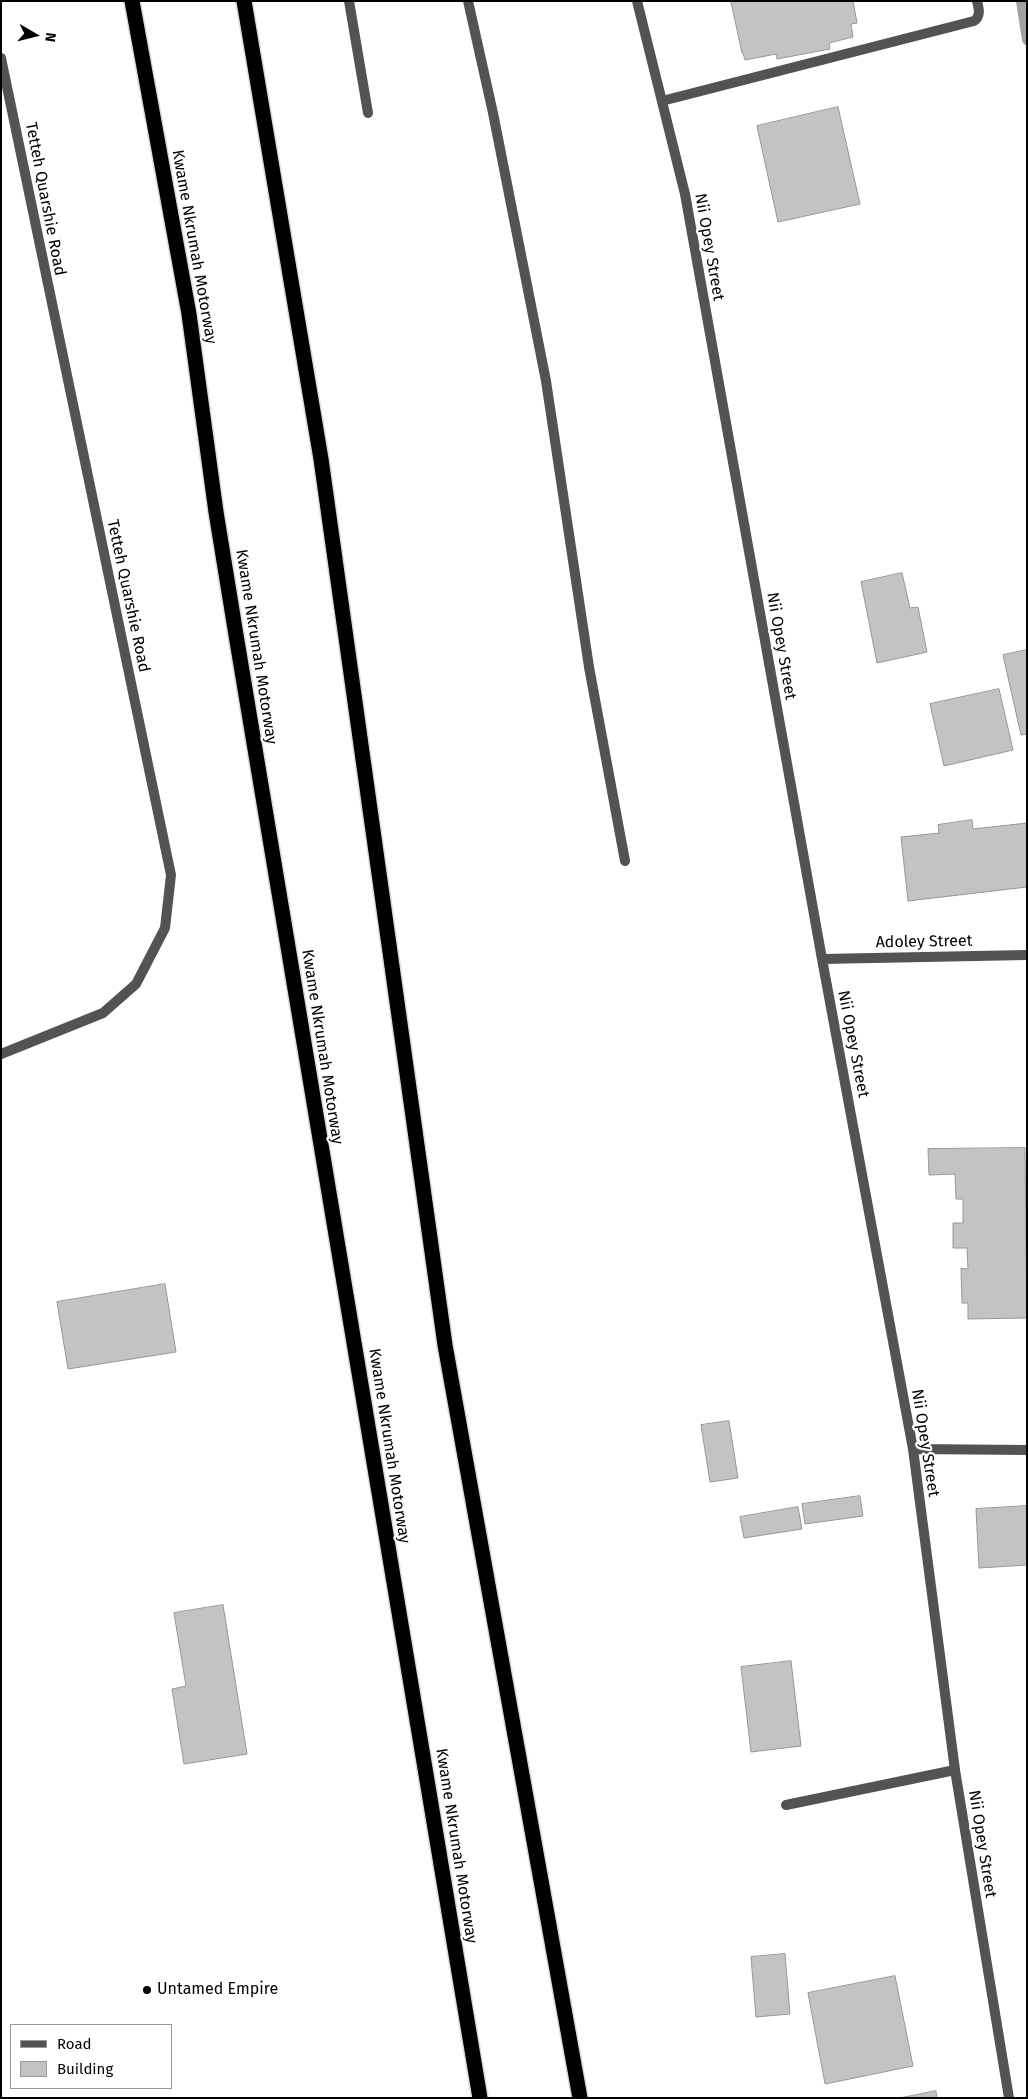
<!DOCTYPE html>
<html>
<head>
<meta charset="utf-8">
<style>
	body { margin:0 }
	#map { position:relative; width:1028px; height:2099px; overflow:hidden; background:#fff; font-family:"Fira Sans",sans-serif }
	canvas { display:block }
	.frame { position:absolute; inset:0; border:2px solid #000; pointer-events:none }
	.legend { position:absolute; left:10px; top:2024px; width:162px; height:65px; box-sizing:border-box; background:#fff; border:1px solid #999; margin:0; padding:6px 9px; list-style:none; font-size:15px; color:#000 }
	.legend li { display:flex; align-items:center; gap:10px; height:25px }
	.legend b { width:25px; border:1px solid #999 }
	.north { position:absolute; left:10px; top:10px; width:50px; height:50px; -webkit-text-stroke:4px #fff; paint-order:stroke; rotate:98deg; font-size:14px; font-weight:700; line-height:20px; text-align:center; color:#000 }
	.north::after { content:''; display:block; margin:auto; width:18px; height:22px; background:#000; clip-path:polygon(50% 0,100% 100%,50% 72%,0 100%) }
</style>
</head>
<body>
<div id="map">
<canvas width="1028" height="2099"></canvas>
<div class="frame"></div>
<ul class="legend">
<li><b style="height:6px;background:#535353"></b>Road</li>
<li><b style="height:14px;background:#c3c3c3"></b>Building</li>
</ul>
<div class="north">N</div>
</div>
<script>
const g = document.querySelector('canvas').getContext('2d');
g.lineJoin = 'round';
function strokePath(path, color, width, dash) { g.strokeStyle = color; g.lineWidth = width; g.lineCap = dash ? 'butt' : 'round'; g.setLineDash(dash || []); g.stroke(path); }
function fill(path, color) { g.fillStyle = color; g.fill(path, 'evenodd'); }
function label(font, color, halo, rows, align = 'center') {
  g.font = font + ' "Fira Sans",sans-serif'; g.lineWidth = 4.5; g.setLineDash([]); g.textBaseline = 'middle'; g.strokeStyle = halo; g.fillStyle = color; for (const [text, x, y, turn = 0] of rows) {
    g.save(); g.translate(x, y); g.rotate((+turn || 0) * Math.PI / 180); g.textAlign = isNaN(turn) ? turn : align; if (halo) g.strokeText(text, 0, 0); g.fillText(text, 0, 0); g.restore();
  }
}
strokePath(new Path2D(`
	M1021 1 1027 40`), '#a1a1a1', 10);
const building = new Path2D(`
	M853 1 857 23 851 24 853 37 829 43 830 49 777 59 776 54 745 60 743 53H742L731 2Z
	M838 107 860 204 778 222 757 126Z
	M902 573 910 608 918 607 927 652 877 663 861 582Z
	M1027 650V734L1021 735 1003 655Z
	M999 689 1013 750 944 766 930 704Z
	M972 820 973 829 1027 823V887L908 901 901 837 939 833 938 825Z
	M1025 1148 1027 1318 968 1319V1303H962L961 1268 968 1269 967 1248H953V1223H963V1199H956L955 1174 929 1175 928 1149Z
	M165 1284 176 1352 68 1369 57 1302Z
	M729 1421 738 1478 710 1482 701 1425Z
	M860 1496 863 1516 805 1524 802 1504Z
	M1027 1506V1565L979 1568 976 1509Z
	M798 1507 802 1529 744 1538 740 1517Z
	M223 1605 247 1754 184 1764 172 1689 186 1686 174 1613Z
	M791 1661 801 1746 751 1752 741 1667Z
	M785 1954 790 2014 756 2017 751 1957Z
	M895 1976 913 2066 825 2084 808 1993Z
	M936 2091 937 2098H900Z`);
fill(building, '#c3c3c3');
strokePath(building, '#979797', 1);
const motorway = new Path2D(`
	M132 1 189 314 216 512 236 635 480 2098
	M244 1 321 459 445 1345 580 2098`);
strokePath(motorway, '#dbdbdb', 18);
strokePath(new Path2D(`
	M349 1 368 113
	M468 1 493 113 546 381 589 667 625 861
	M786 1805 955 1770`), '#535353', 10);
strokePath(new Path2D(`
	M637 1 685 194 822 959 913 1449 955 1770 1009 2098
	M1 58 171 875 165 928 136 984 103 1013 1 1054
	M662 101 974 21C981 16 979 9 977 1
	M822 959 1027 955
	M913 1449 1027 1450`), '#535353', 10);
strokePath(motorway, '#000', 15);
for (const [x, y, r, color] of [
	[147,1990,5,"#000"]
]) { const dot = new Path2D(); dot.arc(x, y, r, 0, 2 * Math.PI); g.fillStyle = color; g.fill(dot); strokePath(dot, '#fff', 2); }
label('16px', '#000', '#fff', [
	["Tetteh Quarshie Road",45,199,79],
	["Kwame Nkrumah Motorway",194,247,80],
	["Nii Opey Street",709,247,80],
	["Tetteh Quarshie Road",128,596,78],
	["Nii Opey Street",781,646,80],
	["Kwame Nkrumah Motorway",256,647,81],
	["Adoley Street",924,942,-1],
	["Nii Opey Street",853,1044,79],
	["Kwame Nkrumah Motorway",322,1047,81],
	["Nii Opey Street",925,1443,81],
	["Kwame Nkrumah Motorway",389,1446,81],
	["Nii Opey Street",982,1844,81],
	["Kwame Nkrumah Motorway",456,1846,81]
]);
label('16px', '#000', '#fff', [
	["Untamed Empire",157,1990]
], 'left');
</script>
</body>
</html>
